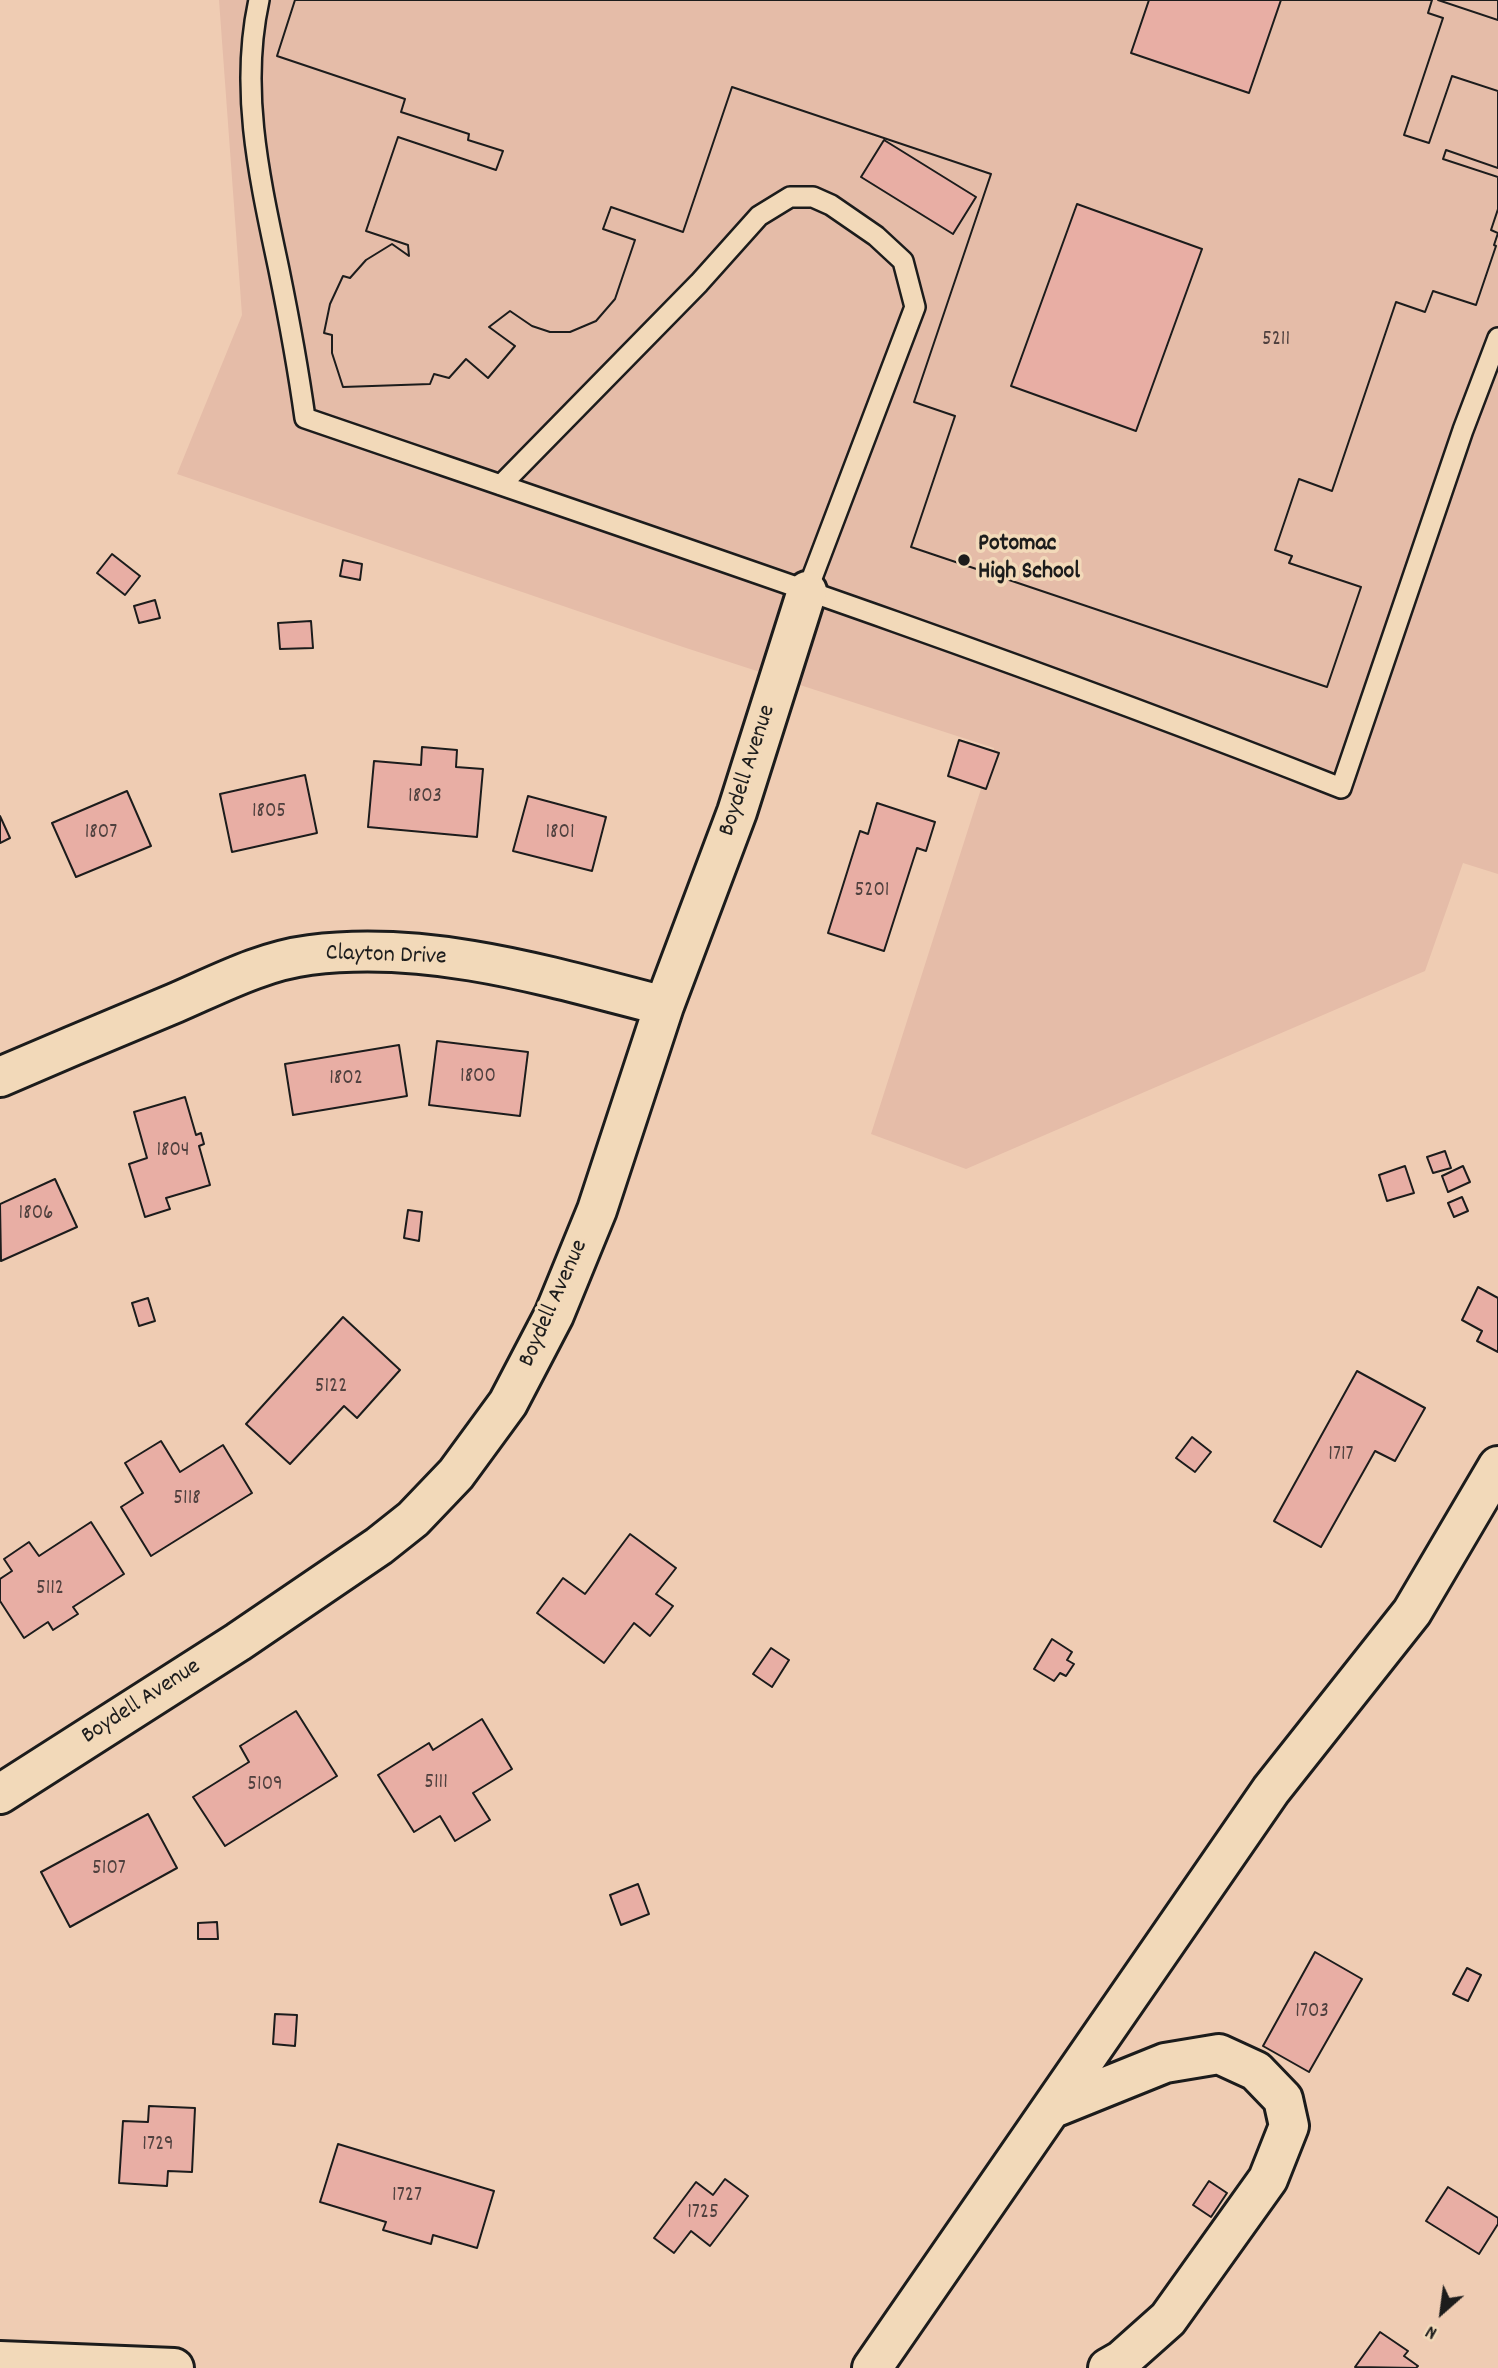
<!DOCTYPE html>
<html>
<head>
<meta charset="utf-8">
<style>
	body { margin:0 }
	#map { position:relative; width:1498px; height:2368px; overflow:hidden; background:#efccb3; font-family:Dekko,sans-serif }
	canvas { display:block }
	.north { position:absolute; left:1407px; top:2277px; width:70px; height:70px; -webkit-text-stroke:5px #f2d9b9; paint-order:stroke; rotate:208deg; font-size:19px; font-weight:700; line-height:28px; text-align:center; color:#1c1c1c }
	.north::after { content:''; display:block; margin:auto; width:24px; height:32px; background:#1c1c1c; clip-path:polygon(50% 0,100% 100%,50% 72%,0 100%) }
</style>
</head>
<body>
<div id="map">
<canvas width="1498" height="2368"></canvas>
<div class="north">N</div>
</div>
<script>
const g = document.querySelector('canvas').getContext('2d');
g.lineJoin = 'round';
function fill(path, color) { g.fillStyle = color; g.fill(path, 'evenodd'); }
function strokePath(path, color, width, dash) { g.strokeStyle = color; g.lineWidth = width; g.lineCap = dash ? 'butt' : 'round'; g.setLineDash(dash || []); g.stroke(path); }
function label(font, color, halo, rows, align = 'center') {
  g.font = font + ' Dekko,sans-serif'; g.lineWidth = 7; g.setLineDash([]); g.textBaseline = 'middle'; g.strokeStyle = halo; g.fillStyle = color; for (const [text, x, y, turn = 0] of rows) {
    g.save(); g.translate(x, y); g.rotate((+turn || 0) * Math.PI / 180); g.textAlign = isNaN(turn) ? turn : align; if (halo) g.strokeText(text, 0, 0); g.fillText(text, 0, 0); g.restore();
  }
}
fill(new Path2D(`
	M219 0H1498V874L1463 863 1425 971 966 1169 871 1134 994 748 683 647 177 474 242 315Z`), '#e5bca8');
const building = new Path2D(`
	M295 0H1149L1131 53 1249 93 1281 0H1432L1428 13 1443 18 1404 135 1429 143 1452 76 1498 91V168L1446 150 1443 159 1498 177V209L1491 230 1498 233 1494 245 1496 246 1476 305 1433 291 1425 312 1396 302 1332 491 1299 479 1275 550 1292 556 1289 563 1361 587 1327 687 911 547 955 416 914 402 991 174 732 87 683 232 611 207 603 229 635 240 615 299 596 321 570 332H550L532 326 510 311 489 327 515 346 488 378 466 359 449 378 434 374 430 384 343 387 332 353V335L324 333 330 304 343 276 350 278 366 260 392 244 409 256 408 245 366 231 398 137 496 170 503 151 468 140 469 134 401 112 405 99 277 56ZM1077 204 1202 249 1136 431 1011 386Z
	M295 0H1432L1428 13 1443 18 1404 135 1429 143 1452 76 1498 91V168L1446 150 1443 159 1498 177V209L1491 230 1498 233 1494 245 1496 246 1476 305 1433 291 1425 312 1396 302 1332 491 1299 479 1275 550 1292 556 1289 563 1361 587 1327 687 911 547 955 416 914 402 991 174 732 87 683 232 611 207 603 229 635 240 615 299 596 321 570 332H550L532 326 510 311 489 327 515 346 488 378 466 359 449 378 434 374 430 384 343 387 332 353V335L324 333 330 304 343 276 350 278 366 260 392 244 409 256 408 245 366 231 398 137 496 170 503 151 468 140 469 134 401 112 405 99 277 56Z
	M1438 0H1498V20Z
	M1438 0H1498V20Z
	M884 140 976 197 953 234 861 177Z
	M112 554 140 576 125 595 97 573Z
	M343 560 362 564 360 580 340 576Z
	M155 600 160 618 139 623 134 606Z
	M311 621 313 648 280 649 278 623Z
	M959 740 999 753 986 789 948 776Z
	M422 747 457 750 456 767 483 769 477 837 368 827 374 761 421 765Z
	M305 775 317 833 232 852 220 794Z
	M127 791 151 846 76 877 52 823Z
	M528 796 606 817 592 871 513 851Z
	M877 803 935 822 926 851 917 848 884 951 828 933 860 831 868 834Z
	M0 816 10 838 0 843Z
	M437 1041 528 1052 520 1116 429 1105Z
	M399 1045 407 1096 293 1115 285 1064Z
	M185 1097 196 1135 201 1133 204 1144 199 1146 210 1185 166 1198 170 1209 145 1217 129 1164 147 1158 134 1112Z
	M1445 1151 1451 1168 1433 1173 1427 1157Z
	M1405 1166 1414 1193 1387 1201 1379 1175Z
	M1463 1166 1470 1182 1448 1192 1442 1176Z
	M55 1179 77 1227 1 1261 0 1204Z
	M1462 1197 1468 1211 1454 1217 1448 1203Z
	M408 1210 422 1212 419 1241 404 1238Z
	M1478 1287 1498 1298V1352L1477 1341 1482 1331 1462 1320Z
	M148 1298 155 1321 139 1326 132 1303Z
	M343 1317 400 1370 357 1418 344 1406 290 1464 246 1424Z
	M1357 1371 1425 1408 1395 1461 1375 1451 1321 1547 1274 1521Z
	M1192 1437 1211 1452 1195 1472 1176 1458Z
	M161 1441 180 1472 223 1445 252 1493 151 1556 121 1507 143 1493 125 1463Z
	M91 1522 124 1574 73 1607 78 1614 53 1630 48 1622 24 1638 0 1601V1579L12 1571 4 1559 29 1542 39 1556Z
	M630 1534 676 1568 656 1594 673 1606 650 1636 634 1623 604 1663 537 1613 563 1578 585 1594Z
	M1052 1639 1072 1652 1067 1660 1074 1664 1066 1676 1060 1673 1054 1681 1034 1669Z
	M771 1648 789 1660 772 1687 753 1674Z
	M296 1711 337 1776 225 1846 193 1797 249 1762 240 1746Z
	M482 1719 512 1769 473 1793 490 1820 455 1841 440 1816 414 1832 378 1775 429 1743 433 1750Z
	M148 1814 177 1868 70 1927 41 1872Z
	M638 1884 649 1914 621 1925 610 1895Z
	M217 1922 218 1939H198V1923Z
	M1315 1952 1362 1979 1309 2072 1263 2046Z
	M1467 1968 1481 1975 1468 2001 1453 1994Z
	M275 2014 297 2015 295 2046 273 2044Z
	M149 2106 195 2108 192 2172 168 2171 167 2186 119 2183 123 2121 148 2122Z
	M338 2144 494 2191 477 2248 433 2235 431 2244 383 2230 386 2222 320 2202Z
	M725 2179 748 2196 710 2246 691 2231 674 2253 654 2238 696 2182 713 2195Z
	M1209 2181 1227 2193 1211 2217 1193 2205Z
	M1448 2187 1498 2218V2224L1479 2254 1426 2221Z
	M1380 2332 1408 2351 1404 2356 1418 2366 1416 2368 1355 2367Z`);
fill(building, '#e8aea4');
strokePath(building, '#1c1c1c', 2);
const lane = new Path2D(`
	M259 0C239 91 260 180 279 270 289 319 298 368 305 418 652 537 1000 653 1341 788L1463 430 1498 338
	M501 485 699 283 759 216 790 197H813L831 205 876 236 903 261 915 307 807 591`);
const street = new Path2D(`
	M0 1077C58 1052 117 1027 175 1003 219 984 262 961 310 955 430 940 548 976 664 1006
	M0 1794 238 1642 379 1546 413 1519 456 1474 508 1403 554 1315 597 1210 664 1006 737 812 807 591
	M1051 2109 1165 2063 1219 2054 1256 2071 1283 2099 1289 2126 1268 2179 1168 2319 1122 2360 1108 2368
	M872 2368 1271 1790 1412 1612 1498 1466`);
const secondary = new Path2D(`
	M0 2361 174 2368`);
strokePath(lane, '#1c1c1c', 24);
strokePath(street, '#1c1c1c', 44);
strokePath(secondary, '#1c1c1c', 44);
strokePath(lane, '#f2d9b9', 19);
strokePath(street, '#f2d9b9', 38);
strokePath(secondary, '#f2d9b9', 38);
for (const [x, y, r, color] of [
	[964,560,7,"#1c1c1c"]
]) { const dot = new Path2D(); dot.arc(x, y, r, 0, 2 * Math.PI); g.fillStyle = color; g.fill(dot); strokePath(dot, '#f2d9b9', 2.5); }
label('21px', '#4f403e', null, [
	["5211",1276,341],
	["1803",425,798],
	["1805",269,813],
	["1807",101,834],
	["1801",560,834],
	["5201",872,892],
	["1800",478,1078],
	["1802",346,1080],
	["1804",173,1152],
	["1806",36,1215],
	["5122",331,1388],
	["1717",1341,1456],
	["5118",187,1500],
	["5112",50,1590],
	["5111",436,1784],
	["5109",265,1786],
	["5107",109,1870],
	["1703",1312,2013],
	["1729",158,2146],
	["1727",407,2197],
	["1725",703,2214]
]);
label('bold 24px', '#1c1c1c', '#f2d9b9', [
	["Potomac",978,546],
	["High School",978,574]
], 'left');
label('24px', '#1c1c1c', '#f2d9b9', [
	["Boydell Avenue",749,771,-72],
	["Clayton Drive",386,957,2],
	["Boydell Avenue",555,1304,-66],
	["Boydell Avenue",142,1703,-33]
]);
</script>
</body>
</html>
